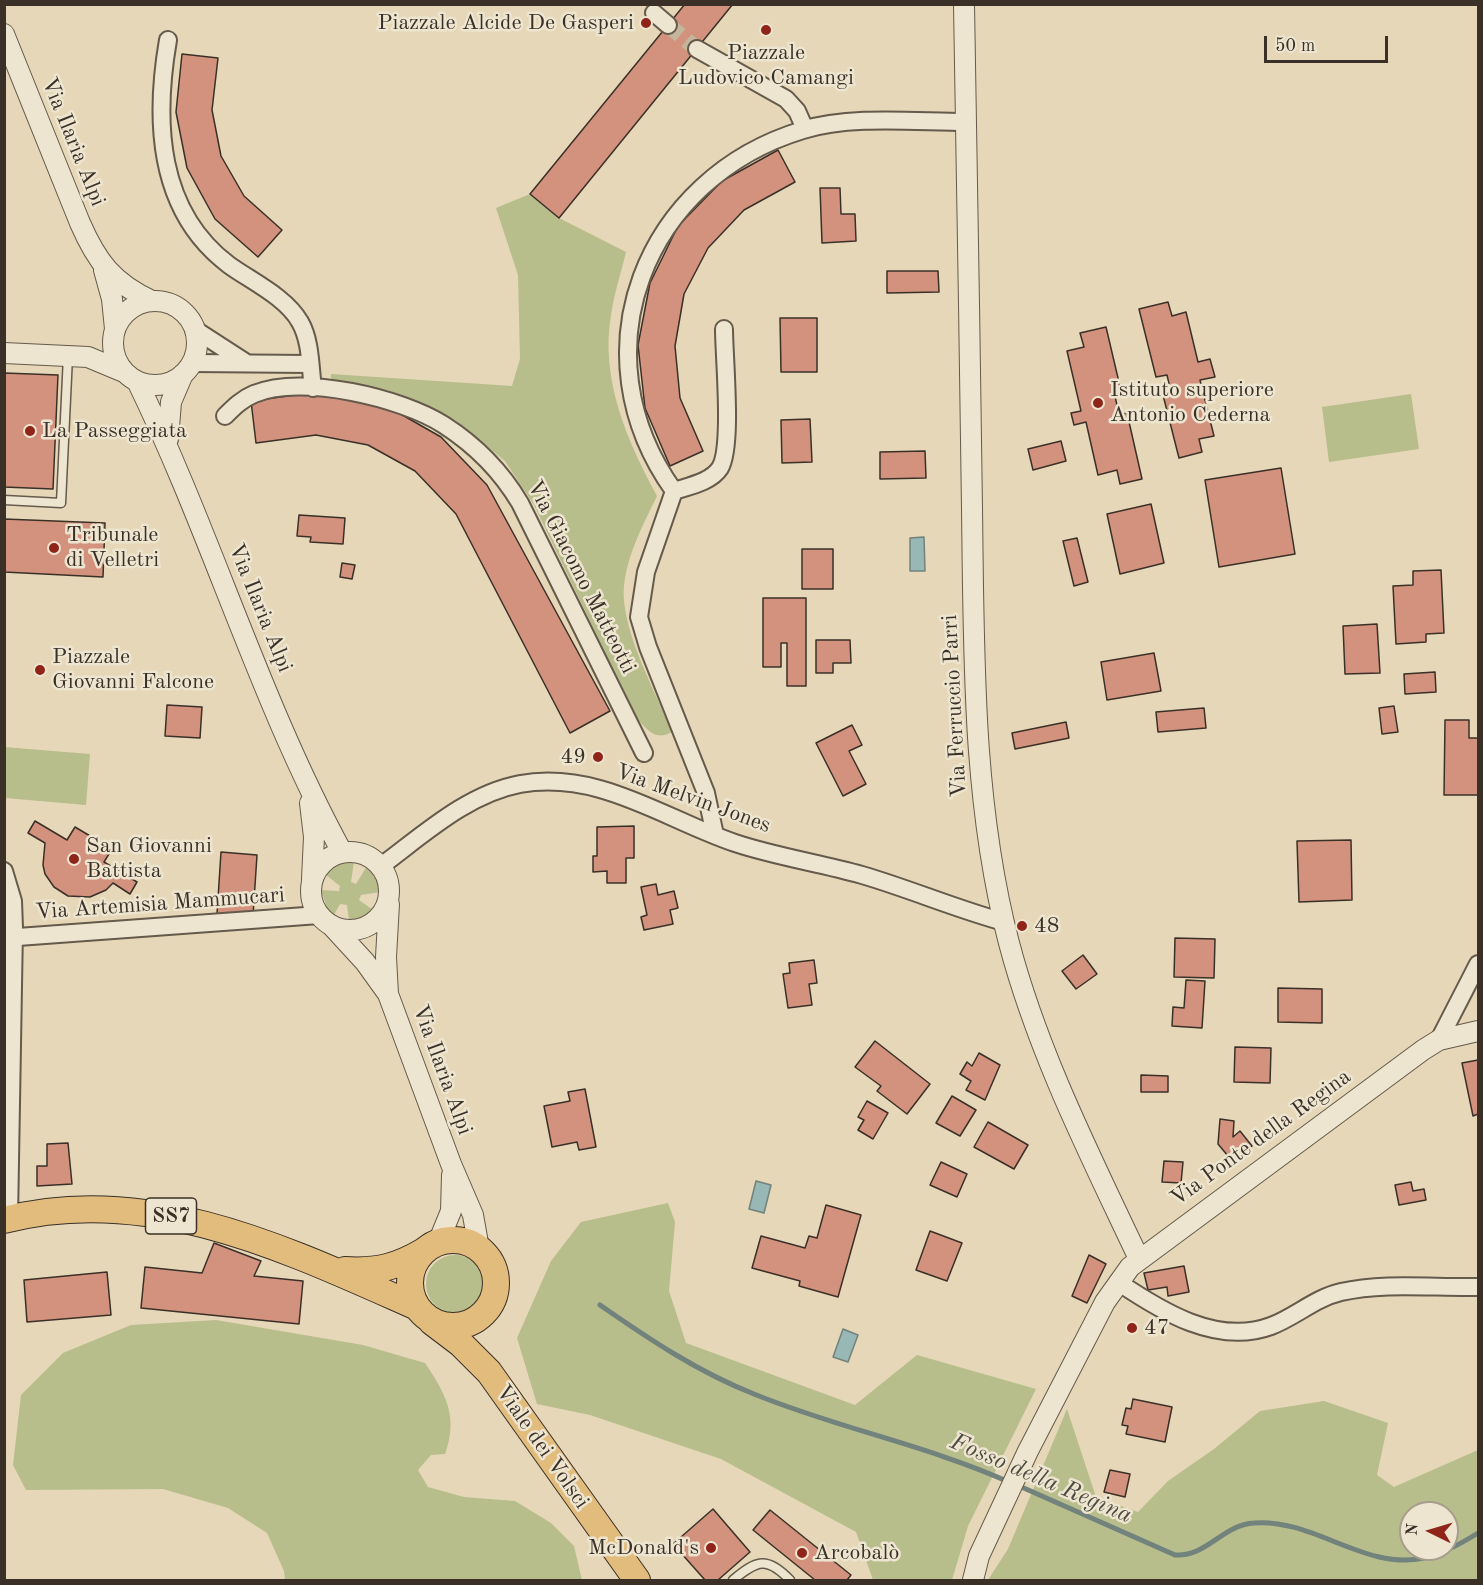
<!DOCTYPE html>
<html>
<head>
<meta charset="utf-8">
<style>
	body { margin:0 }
	#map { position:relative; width:1483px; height:1585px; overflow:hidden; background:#e5d7b7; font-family:"Old Standard TT",serif }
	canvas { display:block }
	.frame { position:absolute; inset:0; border:6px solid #3a3027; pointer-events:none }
	.north { position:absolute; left:1399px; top:1501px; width:60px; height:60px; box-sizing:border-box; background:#eee5d0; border:2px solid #a69d8c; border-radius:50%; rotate:275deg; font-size:16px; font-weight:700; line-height:24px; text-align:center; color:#3a3027 }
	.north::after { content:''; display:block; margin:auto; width:21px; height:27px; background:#8f2418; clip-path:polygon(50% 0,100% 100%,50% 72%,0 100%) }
	.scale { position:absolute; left:1264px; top:36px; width:124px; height:27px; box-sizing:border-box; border:3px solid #3a3027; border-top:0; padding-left:8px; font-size:18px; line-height:21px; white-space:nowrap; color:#3a3027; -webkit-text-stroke:4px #eee5d0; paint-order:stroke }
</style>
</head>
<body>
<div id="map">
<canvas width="1483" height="1585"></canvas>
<div class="frame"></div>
<div class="north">N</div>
<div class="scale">50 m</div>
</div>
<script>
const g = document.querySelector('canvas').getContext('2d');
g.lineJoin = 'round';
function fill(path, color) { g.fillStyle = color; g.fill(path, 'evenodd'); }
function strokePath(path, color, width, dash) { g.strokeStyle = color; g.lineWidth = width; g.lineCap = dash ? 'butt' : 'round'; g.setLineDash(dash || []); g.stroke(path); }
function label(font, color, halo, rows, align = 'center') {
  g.font = font + ' "Old Standard TT",serif'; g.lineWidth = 5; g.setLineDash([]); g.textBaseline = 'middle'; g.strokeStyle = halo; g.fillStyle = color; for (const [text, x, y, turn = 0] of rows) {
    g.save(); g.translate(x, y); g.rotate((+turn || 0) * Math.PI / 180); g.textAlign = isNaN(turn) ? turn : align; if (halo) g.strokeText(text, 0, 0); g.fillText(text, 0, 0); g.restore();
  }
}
fill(new Path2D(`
	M530 194 559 218 626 252C621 273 614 294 611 315 600 379 627 441 657 496 642 527 621 566 624 601 628 643 656 693 672 732 655 741 649 731 637 719L534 505 505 461 455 420 412 401 331 386V374L512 386 520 359 518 275 496 208Z
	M1411 394 1419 449 1329 462 1322 407Z
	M4 747 90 754 86 805 5 798Z
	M354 861 351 882 356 884 367 866 377 877 380 892 361 895 359 900 373 910C367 917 358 921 349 920L347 905 340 904 334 915 327 908 321 890 339 891 340 886 326 875 335 865Z
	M668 1203 675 1222 669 1291 686 1343 855 1405 917 1355 1036 1389 968 1526 952 1580H873L856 1532 721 1459 590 1415 537 1404 517 1338 551 1261 581 1222Z
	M426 1284a29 29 0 1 1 58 0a29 29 0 1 1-58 0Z
	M216 1320 363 1345 425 1363C445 1393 459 1416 445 1454L431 1455 418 1470 428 1487 464 1497 515 1501 551 1523 574 1546 582 1580H285L284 1571 267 1533 228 1508 163 1489 26 1490 13 1465 21 1395 63 1353 131 1325Z
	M1324 1401 1388 1423 1377 1475 1394 1487 1478 1450V1580H988L1008 1549 1067 1409 1096 1497 1138 1512 1168 1481 1214 1449 1260 1411ZM1411 1513H1447V1549H1411Z`), '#b8bd8c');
const water = new Path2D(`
	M924 537 925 571H910V538Z
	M756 1181 771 1185 764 1213 749 1209Z
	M843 1329 858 1335 848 1362 833 1357Z`);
fill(water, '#97b8b5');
strokePath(water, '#72827c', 1.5);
strokePath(new Path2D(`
	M600 1305C649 1339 698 1372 754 1394 837 1428 926 1445 1009 1482
	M1017 1485 1175 1555C1207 1557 1222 1525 1254 1523 1313 1518 1365 1571 1424 1558 1443 1554 1462 1543 1478 1533`), '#72827c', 5);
const building = new Path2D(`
	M685 4H733L559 218 530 194Z
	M182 54 218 58 212 110 221 156 244 196 282 230 258 257 215 219 187 168 176 112Z
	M778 150 795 182 744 210 708 248 684 294 675 346 680 398 703 451 670 466 645 408 638 345 650 283 678 226 722 181Z
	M820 188H840L841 214H855L856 241 822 243Z
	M887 271H938L939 292 887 293Z
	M1168 302 1172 316 1186 312 1198 362 1210 359 1215 377 1200 380 1214 436 1199 439 1202 452 1179 458 1163 395 1171 393 1167 375 1156 377 1139 309Z
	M780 318H817V372H781Z
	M1106 327 1122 395 1115 396 1119 415 1127 413 1142 479 1120 484 1117 470 1098 475 1086 422 1074 425 1071 413 1081 411 1067 351 1084 347 1080 333Z
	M4 373 58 375 53 489 4 487Z
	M317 392 383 404 441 437 487 485 610 711 570 733 456 514 415 471 368 445 316 435 256 443 251 401Z
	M810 419 812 462 782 463 781 420Z
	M1061 441 1066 461 1033 470 1028 449Z
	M925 451 926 478 880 479V452Z
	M1281 468 1295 554 1219 567 1205 480Z
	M1151 504 1164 563 1120 574 1107 514Z
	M299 515 345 518 343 544 310 542 311 537 297 536Z
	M4 519 105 523 103 577 4 572Z
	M1077 538 1088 582 1074 586 1063 541Z
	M802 549H833V589H802Z
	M342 563 355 565 352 579 340 577Z
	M1441 570 1444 633 1426 634V642L1396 644 1393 586 1413 585V571Z
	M763 598H806V686H787V643H781V667H763Z
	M1377 624 1380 673 1345 674 1343 626Z
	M816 640H850L851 663H833V673H816Z
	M1154 653 1161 691 1107 700 1101 662Z
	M1435 672 1436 692 1405 694 1404 674Z
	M167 705 202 707 200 738 165 736Z
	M1394 706 1398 732 1382 734 1379 708Z
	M1204 708 1206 728 1158 732 1156 712Z
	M1445 720H1469V738H1478V795H1444Z
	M1066 722 1069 738 1015 749 1012 733Z
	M852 725 862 745 849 751 866 784 843 796 816 743Z
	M35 821 67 840 75 827 112 849 104 862 137 882 130 894 113 883 106 890 90 897 68 896 54 887 45 874 43 865 45 843 28 833Z
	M634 826V858H626V883H607V871L593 872V856H597V827Z
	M1351 840 1352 900 1299 902 1297 841Z
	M221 852 257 855 253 916 217 914Z
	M656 884 658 895 674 891 678 908 670 910 673 924 644 930 641 917 647 915 641 887Z
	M1175 938 1215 939 1214 978 1174 977Z
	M1083 955 1097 974 1076 989 1062 971Z
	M814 960 817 983 809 984 812 1005 788 1008 783 974 790 973 789 963Z
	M1186 980 1205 981 1202 1028 1172 1026 1173 1007 1184 1008Z
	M1278 988 1322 989V1023L1278 1022Z
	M875 1041 930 1084 907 1114 877 1091 881 1086 855 1067Z
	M1235 1047 1271 1048 1270 1083 1234 1082Z
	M979 1053 1000 1065 985 1100 966 1090 971 1081 960 1074 967 1062 972 1066Z
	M1478 1060V1114L1473 1116 1462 1063Z
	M1141 1075 1168 1076V1092H1141Z
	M585 1089 596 1147 579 1150 577 1142 552 1147 544 1106 570 1101 568 1092Z
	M952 1096 976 1110 960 1136 936 1123Z
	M867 1101 888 1113 873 1139 858 1130 864 1120 858 1117Z
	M1220 1119 1234 1121 1233 1137 1240 1131 1252 1146 1233 1162 1218 1144Z
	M988 1122 1028 1145 1014 1169 974 1147Z
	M68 1143 72 1184 37 1186V1166H47V1144Z
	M1164 1161 1183 1162 1181 1183 1162 1182Z
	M941 1162 967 1174 957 1197 930 1185Z
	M1411 1182 1413 1191 1424 1189 1426 1200 1399 1205 1395 1185Z
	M826 1205 861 1215 838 1297 799 1286 800 1281 752 1268 761 1236 805 1248 809 1236 817 1238Z
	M930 1231 962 1243 947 1281 916 1270Z
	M214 1243 261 1261 254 1276 303 1281 299 1324 141 1308 145 1267 202 1273Z
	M1089 1255 1106 1264 1087 1303 1072 1296Z
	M1184 1266 1189 1292 1168 1296 1167 1287 1148 1290 1144 1273Z
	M107 1272 111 1315 27 1322 24 1280Z
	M1133 1399 1172 1407 1165 1442 1126 1434 1128 1426 1122 1425 1126 1408 1131 1409Z
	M1110 1470 1130 1474 1125 1497 1104 1492Z
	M713 1509 750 1552 718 1580H705L673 1544Z
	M770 1510 851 1575 847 1580H815L753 1530Z`);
fill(building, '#d3927e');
strokePath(building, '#3a3027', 1.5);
strokePath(new Path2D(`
	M668 25 697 49`), '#c3b69a', 16, [16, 8]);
const service = new Path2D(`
	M4 500 61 503 68 356
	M733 1580C757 1560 767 1556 790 1580`);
const minor = new Path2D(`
	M654 13 668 25
	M168 40C154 121 157 211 229 265 251 281 286 297 300 322 311 341 310 367 313 388
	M697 49 786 99 797 111 805 129
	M194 329 245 362
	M192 363 310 364
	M225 416C234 407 242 399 254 394 302 374 402 398 444 425 475 445 501 471 520 503L644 753
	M674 491C575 353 644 178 803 130 851 115 916 122 966 122
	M715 835 706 793 648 647 639 617 646 572 674 491C689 486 711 482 720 468 733 447 724 357 724 329
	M381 866C423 835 467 794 520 784 599 770 664 819 735 843 777 857 820 863 862 875 910 889 956 909 1004 922
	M4 871 13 901 14 928 9 1219
	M4 938 319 915
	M1439 1040 1478 964
	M1118 1282C1161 1311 1217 1346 1271 1326 1295 1317 1315 1298 1341 1292 1384 1282 1434 1288 1478 1287`);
const tertiary = new Path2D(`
	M964 4C968 172 969 340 972 508 974 653 972 802 1009 943 1038 1053 1091 1157 1139 1259
	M4 34 80 223C97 262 113 283 152 301
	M104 270 112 299 115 329
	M113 343a42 42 0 1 1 84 0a42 42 0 1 1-84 0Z
	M4 353 88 357 124 372
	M137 381C212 535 260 702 342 852
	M168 439 171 402 183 374
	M310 803 314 837 312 879
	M311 891a39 39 0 1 1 78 0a39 39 0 1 1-78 0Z
	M331 925 365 962 388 994 451 1164 473 1215 479 1249
	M388 994 386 957 389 904
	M438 1243 451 1211 452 1175
	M973 1580 979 1556 1028 1451 1105 1302 1130 1267 1423 1050 1439 1040 1478 1031`);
const primary = new Path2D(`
	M4 1220C149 1182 288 1250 417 1307
	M410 1283a43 43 0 1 1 86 0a43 43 0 1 1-86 0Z
	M345 1270C377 1272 397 1267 424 1251
	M432 1322 461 1344 489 1372 637 1580`);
strokePath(service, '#655a4b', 11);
strokePath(minor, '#655a4b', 20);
strokePath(tertiary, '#655a4b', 22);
strokePath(primary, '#3a3027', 28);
strokePath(service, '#eee5d0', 8);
strokePath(minor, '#eee5d0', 16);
strokePath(tertiary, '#eee5d0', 20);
strokePath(primary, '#e2bc7c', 26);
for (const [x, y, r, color] of [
	[646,23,6,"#8f2418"],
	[766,30,6,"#8f2418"],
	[1098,403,6,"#8f2418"],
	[30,431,6,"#8f2418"],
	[54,548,6,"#8f2418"],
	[40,670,6,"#8f2418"],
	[598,757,6,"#8f2418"],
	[74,859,6,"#8f2418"],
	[1022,926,6,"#8f2418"],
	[1132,1328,6,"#8f2418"],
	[711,1548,6,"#8f2418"],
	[802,1553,6,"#8f2418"]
]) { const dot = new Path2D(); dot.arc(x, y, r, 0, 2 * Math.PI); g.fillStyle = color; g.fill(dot); strokePath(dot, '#eee5d0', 2); }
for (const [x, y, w] of [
	[171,1216,51]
]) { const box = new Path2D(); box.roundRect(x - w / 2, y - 18, w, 36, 4.5); g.fillStyle = '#eee5d0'; g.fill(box); strokePath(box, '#3a3027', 1.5); }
label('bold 21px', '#3a3027', null, [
	["SS7",171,1216]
]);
label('22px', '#3a3027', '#eee5d0', [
	["Piazzale Alcide De Gasperi",634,23,"right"],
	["Piazzale",766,53,"center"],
	["Ludovico Camangi",766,78,"center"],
	["Istituto superiore",1110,390],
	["Antonio Cederna",1110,415],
	["La Passeggiata",42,431],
	["Tribunale",66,535],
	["di Velletri",66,560],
	["Piazzale",52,657],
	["Giovanni Falcone",52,682],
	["49",586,757,"right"],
	["San Giovanni",86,846],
	["Battista",86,871],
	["48",1034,926],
	["47",1144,1328],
	["McDonald's",699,1548,"right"],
	["Arcobalò",814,1553]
], 'left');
label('22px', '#3a3027', '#eee5d0', [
	["Via Ilaria Alpi",73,142,68],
	["Via Giacomo Matteotti",581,577,63],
	["Via Ilaria Alpi",260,608,68],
	["Via Ferruccio Parri",955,706,-93],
	["Via Melvin Jones",693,799,20],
	["Via Artemisia Mammucari",160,904,-4],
	["Via Ilaria Alpi",442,1070,70],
	["Via Ponte della Regina",1261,1138,-36],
	["Viale dei Volsci",542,1447,55]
]);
label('italic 24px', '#4d4b43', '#eee5d0', [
	["Fosso della Regina",1041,1479,23]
]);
</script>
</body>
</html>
